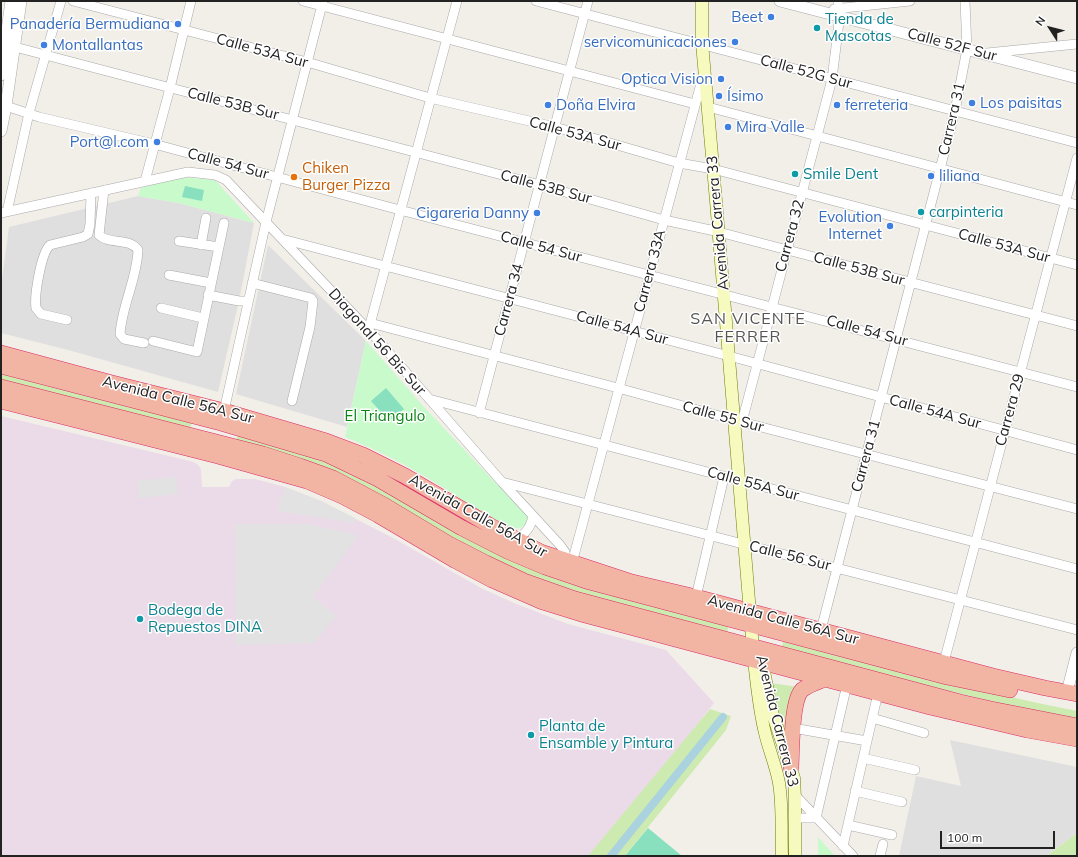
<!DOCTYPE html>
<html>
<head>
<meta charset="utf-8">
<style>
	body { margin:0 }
	#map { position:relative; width:1078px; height:857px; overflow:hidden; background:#f2efe9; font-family:Mulish,sans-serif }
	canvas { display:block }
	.frame { position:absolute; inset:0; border:2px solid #222; pointer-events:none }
	.north { position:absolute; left:1030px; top:8px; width:40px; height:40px; -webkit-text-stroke:3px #fff; paint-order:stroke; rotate:306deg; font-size:11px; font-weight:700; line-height:16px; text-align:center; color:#222 }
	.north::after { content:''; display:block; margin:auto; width:14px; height:18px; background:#222; clip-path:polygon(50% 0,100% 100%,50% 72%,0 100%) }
	.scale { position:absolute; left:940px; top:831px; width:115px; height:18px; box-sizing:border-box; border:2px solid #222; border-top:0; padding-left:5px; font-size:12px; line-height:14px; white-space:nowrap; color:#222; -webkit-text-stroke:3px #fff; paint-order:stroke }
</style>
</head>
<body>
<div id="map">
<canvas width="1078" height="857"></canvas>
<div class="frame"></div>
<div class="north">N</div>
<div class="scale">100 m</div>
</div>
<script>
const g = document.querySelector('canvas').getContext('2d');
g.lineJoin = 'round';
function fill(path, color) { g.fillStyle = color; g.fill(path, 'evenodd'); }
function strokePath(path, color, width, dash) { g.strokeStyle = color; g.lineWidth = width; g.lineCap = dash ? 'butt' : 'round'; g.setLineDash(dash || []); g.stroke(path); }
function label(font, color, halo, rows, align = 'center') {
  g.font = font + ' Mulish,sans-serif'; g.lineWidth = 3; g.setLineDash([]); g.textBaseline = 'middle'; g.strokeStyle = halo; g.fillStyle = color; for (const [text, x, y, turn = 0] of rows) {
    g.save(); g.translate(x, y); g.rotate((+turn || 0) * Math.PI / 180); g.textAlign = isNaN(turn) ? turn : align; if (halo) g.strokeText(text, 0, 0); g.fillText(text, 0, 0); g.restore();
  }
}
fill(new Path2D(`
	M138 196 179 203 254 223 239 301 218 392 68 350 1 333V287L9 227Z
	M268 245 366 341 347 427 236 394Z
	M950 740 1077 767V833L1047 856H899L916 776 961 786Z`), '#e0dfdf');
fill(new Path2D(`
	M1 416 194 462 198 465 201 469 202 487H229L232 481 236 479H255L285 487 321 501 395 539 481 588 514 603 568 624 666 650 714 703 595 856H1Z`), '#ebdbe8');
fill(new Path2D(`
	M1 371 192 422 189 432 1 383Z
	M238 435 332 461 456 529 729 623 727 634 554 588 235 443Z
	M784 638C881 664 978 692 1077 711V722L781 650Z
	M771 683 798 687 788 746 782 732Z
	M710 709 731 716 726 730 625 856H588Z
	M1077 833V856H1047Z`), '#cdebb0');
fill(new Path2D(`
	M181 177 215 180 254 223 179 203 138 196 141 188Z
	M366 341 424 407 522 511C526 515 530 518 526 524 522 529 515 529 509 527 486 517 465 501 444 488 412 468 380 451 345 437Z
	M818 837 835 856H818Z`), '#c8facc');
fill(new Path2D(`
	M185 186 204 190 202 201 182 197Z
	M386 388 404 409 389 421 371 401Z
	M648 828 682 856H625Z`), '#88e0be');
fill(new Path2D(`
	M176 477 178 494 138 498 137 481Z
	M285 487 321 501 355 518V523L277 511Z
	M235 524H306L352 533 357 537 313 597 336 616 314 643 236 645Z`), '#e2e2e2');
strokePath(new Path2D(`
	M611 856 723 717`), '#aad3df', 8);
const minor = new Path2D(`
	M73 1 307 62 430 98 555 127 679 163 713 169 1077 265
	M303 1 695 104
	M536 1 1077 143
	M834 9 910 1
	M15 47 540 185 664 220 715 231 1077 326
	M987 53 1077 44
	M6 106 39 117 154 144 400 210 1077 387
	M708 107 1077 205
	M145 181 170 88 191 1
	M104 190 99 235C109 245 129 237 138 250 137 279 122 305 120 334L124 339 144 343
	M7 212 29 113 61 1
	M1 213 188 172 215 175 226 180 376 338 502 482 560 545 565 552 566 561
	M282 239 729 356 1077 450
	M179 241 219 247
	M201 245 206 218
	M169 275 211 283
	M252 283 311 298 313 301 310 327 292 401
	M208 295 239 301H248
	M161 308 203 318
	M67 320 41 314 36 308C34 296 41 253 50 245L83 237 88 234 90 224 91 193
	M370 323 618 388 734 420 1077 509
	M369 328 457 1
	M153 341 197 352 224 223
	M429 399 1077 569
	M224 411 266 222 323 1
	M479 413 588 1
	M742 422 832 79 839 22 838 1
	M502 482 1077 630
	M515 539C526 534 530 528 533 517
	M572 563 703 76
	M696 597 724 477
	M821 630 955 111 967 49 965 1
	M944 662 1077 158
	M872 718 924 733
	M793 728 867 741
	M863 758 915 770
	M855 791 902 802
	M795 795 853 856
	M795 818H816L835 736 845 693 848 685
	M848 825 892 835
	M843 846 878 693
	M880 856 883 844`);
const tertiary = new Path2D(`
	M780 1 1077 78
	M1 75 11 1
	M1 131 6 106 21 1
	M1067 692 1077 653`);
const secondary = new Path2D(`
	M702 1V43L716 201 754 661C757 685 759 709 765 733 769 750 776 766 779 783 783 807 781 832 782 856
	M761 656 772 712 794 778 795 799V856`);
const trunk = new Path2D(`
	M1 353 112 383 224 411 326 441 363 455 405 476 489 525 541 552 632 582 696 597 993 676 1045 688 1077 694
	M1 366 221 423 326 454 378 479 462 528 507 551 545 567 586 581 947 677 1010 690
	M1 387 263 454 300 466 333 478 384 505 449 544 486 563 524 581 575 599 960 702 991 709 1077 726
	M1 401 218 456 307 481 342 496 378 515 456 561 492 580 540 601 585 615 930 707 1027 730 1077 739
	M791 767C792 751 791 701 802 690 808 685 818 682 825 679`);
strokePath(minor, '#a9a9a9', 10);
strokePath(tertiary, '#a9a9a9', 12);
strokePath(secondary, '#707d05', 13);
strokePath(trunk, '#dc2a67', 16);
strokePath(minor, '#fff', 9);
strokePath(tertiary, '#fff', 11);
strokePath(secondary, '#f7fabf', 12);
strokePath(trunk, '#f2b4a3', 15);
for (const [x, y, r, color] of [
	[771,17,4,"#3f7fe0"],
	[178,24,4,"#3f7fe0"],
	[817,28,4,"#0f9aa8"],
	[735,42,4,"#3f7fe0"],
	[44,45,4,"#3f7fe0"],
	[721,79,4,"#3f7fe0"],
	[719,96,4,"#3f7fe0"],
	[972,103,4,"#3f7fe0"],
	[548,105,4,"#3f7fe0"],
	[837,105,4,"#3f7fe0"],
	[728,127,4,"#3f7fe0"],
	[157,142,4,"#3f7fe0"],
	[795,174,4,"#0f9aa8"],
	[931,176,4,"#3f7fe0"],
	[294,177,4,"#e8710a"],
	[921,212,4,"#0f9aa8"],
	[537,213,4,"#3f7fe0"],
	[890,226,4,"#3f7fe0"],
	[140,619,4,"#0f9aa8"],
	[531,735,4,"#0f9aa8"]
]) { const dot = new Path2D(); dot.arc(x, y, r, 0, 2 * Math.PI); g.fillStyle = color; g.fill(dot); strokePath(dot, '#fff', 1.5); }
label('15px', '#366cbe', '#fff', [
	["Beet",763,17],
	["Panadería Bermudiana",170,24],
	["servicomunicaciones",727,42],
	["Montallantas",52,45,"left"],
	["Optica Vision",713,79],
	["Ísimo",727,96,"left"],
	["Los paisitas",980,103,"left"],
	["Doña Elvira",556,105,"left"],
	["ferreteria",845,105,"left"],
	["Mira Valle",736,127,"left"],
	["Port@l.com",149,142],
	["liliana",939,176,"left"],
	["Cigareria Danny",529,213],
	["Evolution",882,217],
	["Internet",882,234]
], 'right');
label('15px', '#0d838f', '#fff', [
	["Tienda de",825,19],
	["Mascotas",825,36],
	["Smile Dent",803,174],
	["carpinteria",929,212],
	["Bodega de",148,610],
	["Repuestos DINA",148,627],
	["Planta de",539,726],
	["Ensamble y Pintura",539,743]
], 'left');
label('15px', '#222', '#fff', [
	["Calle 52F Sur",952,45,15],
	["Calle 53A Sur",262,51,15],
	["Calle 52G Sur",806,72,15],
	["Calle 53B Sur",233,104,14],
	["Carrera 31",952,119,-77],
	["Calle 53A Sur",575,134,15],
	["Calle 54 Sur",228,164,15],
	["Calle 53B Sur",546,187,15],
	["Avenida Carrera 33",718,223,-95],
	["Carrera 32",790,236,-75],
	["Calle 53A Sur",1004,246,15],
	["Calle 54 Sur",541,247,15],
	["Calle 53B Sur",859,269,15],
	["Carrera 33A",650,271,-75],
	["Carrera 34",509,300,-75],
	["Calle 54A Sur",622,328,15],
	["Calle 54 Sur",867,331,15],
	["Diagonal 56 Bis Sur",377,342,48],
	["Avenida Calle 56A Sur",178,400,14],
	["Carrera 29",1010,410,-75],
	["Calle 54A Sur",935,412,15],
	["Calle 55 Sur",723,417,15],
	["Carrera 31",866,456,-75],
	["Calle 55A Sur",753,484,15],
	["Avenida Calle 56A Sur",478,516,29],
	["Calle 56 Sur",790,556,14],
	["Avenida Calle 56A Sur",783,620,15],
	["Avenida Carrera 33",777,721,76]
]);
label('15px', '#c56008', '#fff', [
	["Chiken",302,168],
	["Burger Pizza",302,185]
], 'left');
label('15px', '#0c8416', '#fff', [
	["El Triangulo",385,416]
]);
g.letterSpacing = '1px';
label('16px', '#555', '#fff', [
	["SAN VICENTE",748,319],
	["FERRER",748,337]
]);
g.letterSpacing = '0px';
</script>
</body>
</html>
